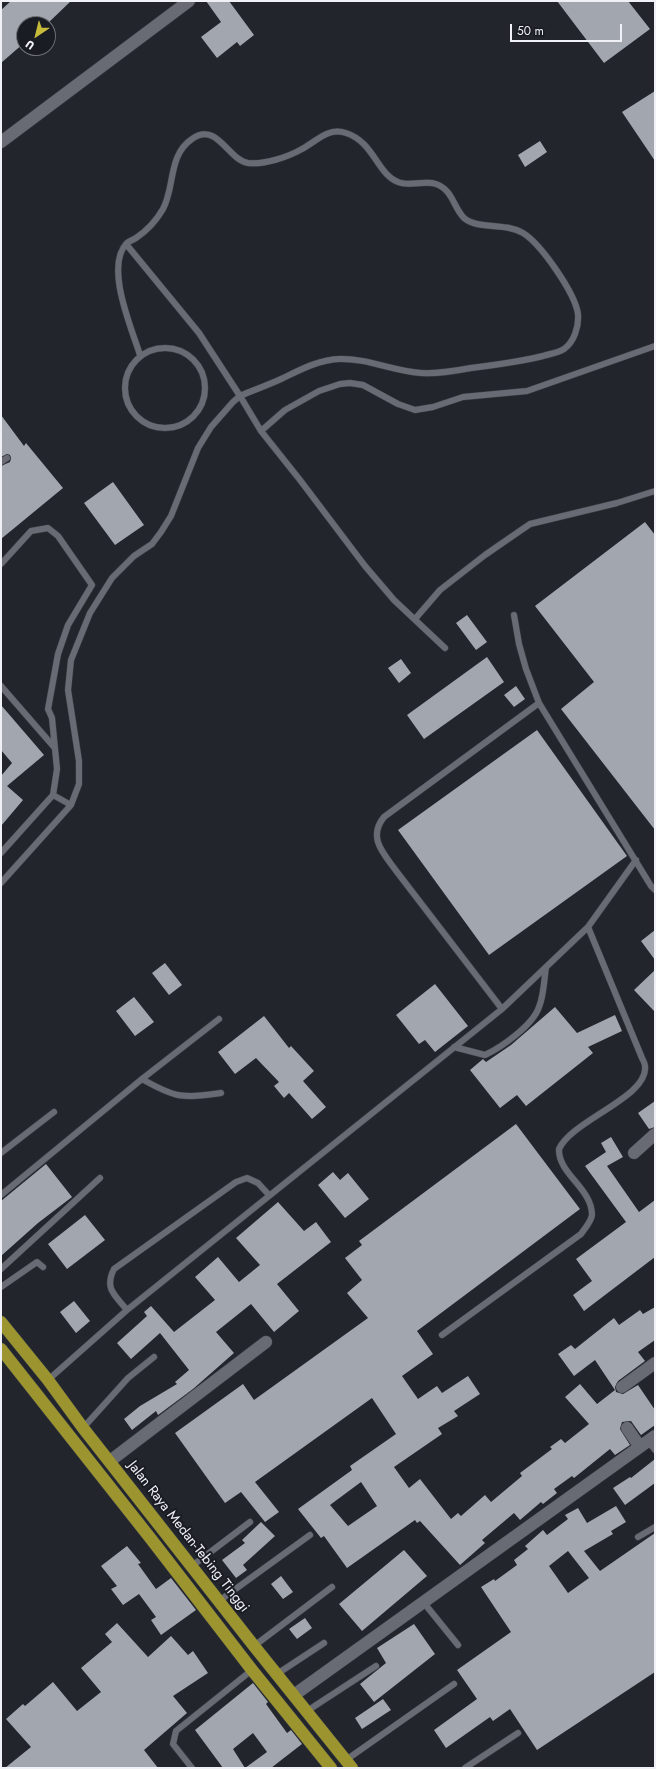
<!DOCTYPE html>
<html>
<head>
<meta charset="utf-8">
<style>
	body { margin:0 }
	#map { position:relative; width:656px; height:1769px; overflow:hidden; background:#22252c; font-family:Jost,sans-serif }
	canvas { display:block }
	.frame { position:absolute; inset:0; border:2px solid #eff1f6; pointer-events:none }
	.north { position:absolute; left:16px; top:16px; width:40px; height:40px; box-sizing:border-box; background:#191c22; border:1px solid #6f7177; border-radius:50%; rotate:215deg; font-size:11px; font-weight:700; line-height:16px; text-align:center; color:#eff1f6 }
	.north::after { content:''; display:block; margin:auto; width:14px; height:18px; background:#c7bb3c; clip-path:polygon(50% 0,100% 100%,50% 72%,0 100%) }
	.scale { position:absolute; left:510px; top:24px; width:112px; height:18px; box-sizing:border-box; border:2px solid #eff1f6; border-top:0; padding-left:5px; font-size:12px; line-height:14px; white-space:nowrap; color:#eff1f6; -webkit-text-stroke:3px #191c22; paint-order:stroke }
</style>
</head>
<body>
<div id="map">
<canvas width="656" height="1769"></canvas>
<div class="frame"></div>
<div class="north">U</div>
<div class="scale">50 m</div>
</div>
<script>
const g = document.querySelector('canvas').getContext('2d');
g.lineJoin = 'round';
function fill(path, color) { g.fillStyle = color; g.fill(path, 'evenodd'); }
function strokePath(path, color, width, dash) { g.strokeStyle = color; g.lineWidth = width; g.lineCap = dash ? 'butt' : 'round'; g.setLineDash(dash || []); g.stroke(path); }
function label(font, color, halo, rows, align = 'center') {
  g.font = font + ' Jost,sans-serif'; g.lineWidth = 4; g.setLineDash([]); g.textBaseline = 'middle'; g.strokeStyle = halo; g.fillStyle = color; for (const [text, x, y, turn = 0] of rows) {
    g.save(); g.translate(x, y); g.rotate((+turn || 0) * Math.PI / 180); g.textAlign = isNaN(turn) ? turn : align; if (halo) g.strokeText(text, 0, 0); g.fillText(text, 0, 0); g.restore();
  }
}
fill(new Path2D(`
	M11 1H71L47 24H24V43L1 63V10Z
	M206 1H229L254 35 240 46 237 42 217 58 201 37 221 22Z
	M557 1H628L650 29 604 63Z
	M655 91V161L622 112Z
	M540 141 547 152 525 167 518 155Z
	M1 415 24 446 26 443 63 488 1 539V466L10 462 11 458 10 455 7 454 1 457Z
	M113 482 144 525 115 545 84 503Z
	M645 522 655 535V830L561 709 594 682 535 606Z
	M467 615 487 642 476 650 456 623Z
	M487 657 504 682 424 739 407 715Z
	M401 659 411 673 399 683 388 668Z
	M516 686 525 699 514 707 504 695Z
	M1 705 44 755 7 786 23 800 1 826V776L12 763 1 750Z
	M537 730 627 856 489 955 398 830Z
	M655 930V960L641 941Z
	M165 963 182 985 169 995 152 973Z
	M655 970V1012L634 990Z
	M435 984 468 1026 435 1052 425 1040 419 1044 396 1015Z
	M134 997 154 1022 135 1036 116 1011Z
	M555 1007 577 1033 615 1015 622 1031 588 1047 593 1053 526 1106 517 1095 500 1108 470 1070 483 1059 486 1062 511 1045Z
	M264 1016 289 1048 291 1046 314 1071 303 1081 326 1107 312 1119 289 1093 284 1098 274 1086 279 1082 256 1058 235 1074 218 1052Z
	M655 1101V1127L649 1129 638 1113Z
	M516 1124 580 1209 417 1331 433 1354 402 1376 418 1399 437 1386 442 1393 468 1376 480 1394 454 1411 458 1416 438 1428 442 1434 394 1467 409 1488 420 1479 451 1519 458 1513 461 1516 485 1495 491 1502 522 1476 520 1473 552 1449 550 1447 561 1439 565 1443 589 1424 565 1397 580 1384 597 1404 615 1390 595 1360 574 1376 558 1354 571 1345 575 1349 614 1318 619 1325 640 1310 643 1314 655 1307V1340L638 1352 645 1361 618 1381 615 1387 616 1392 623 1394 638 1385 655 1410V1425L641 1435 631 1421 622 1422 620 1429 630 1445 615 1455 610 1449 574 1478 572 1476 554 1489 557 1493 543 1504 541 1502 520 1520 514 1513 482 1540 485 1543 460 1565 420 1521 417 1523 415 1520 347 1568 324 1536 321 1538 298 1509 352 1470 350 1466 396 1434 372 1398 255 1482 279 1512 265 1522 241 1492 225 1503 175 1433 243 1384 254 1400 368 1318 347 1293 362 1280 345 1258 362 1245 359 1241ZM361 1482 377 1506 348 1526 330 1505Z
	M611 1137 623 1157 607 1166 639 1212 655 1200V1257L584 1311 573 1295 592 1281 576 1259 626 1222 585 1166 606 1152 601 1143Z
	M46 1164 72 1197 38 1223 1 1256V1201Z
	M333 1172 340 1180 348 1173 369 1199 345 1218 318 1185Z
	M278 1202 304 1231 316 1222 331 1242 277 1284 299 1311 274 1332 251 1304 216 1332 234 1353 193 1389 158 1415 156 1411 132 1430 124 1419 140 1406 177 1384 175 1382 189 1370 160 1333 131 1359 117 1343 147 1316 144 1312 151 1306 174 1332 215 1300 195 1277 218 1257 239 1282 260 1265 236 1238Z
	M85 1215 105 1240 67 1269 48 1244Z
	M74 1301 90 1321 76 1333 60 1312Z
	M655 1459V1483L625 1505 613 1488 630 1477 631 1478Z
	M616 1506 626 1522 611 1531 613 1534 584 1551 600 1571 655 1533V1672L537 1750 510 1709 493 1721 490 1717 446 1748 434 1730 477 1699 457 1670 511 1632 481 1587 494 1579 495 1581 517 1565 514 1560 528 1549 525 1546 543 1530 547 1535 568 1519 565 1515 578 1508 587 1523ZM568 1551 589 1578 568 1593 549 1566Z
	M261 1522 275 1536 243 1565 247 1570 236 1578 222 1560 245 1543 242 1540Z
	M127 1546 141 1563 138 1564 156 1589 171 1578 196 1610 161 1635 151 1620 156 1617 139 1594 123 1605 111 1589 117 1586 101 1566Z
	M404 1550 427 1576 362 1631 339 1604Z
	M281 1576 293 1592 283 1599 271 1584Z
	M305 1618 312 1628 297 1639 289 1629Z
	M117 1623 148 1657 171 1636 188 1655 193 1651 208 1673 173 1696 187 1713 144 1750 158 1768H5L31 1747 6 1719 23 1704 25 1706 53 1682 77 1711 101 1692 81 1668 112 1642 105 1634Z
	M414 1624 435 1654 374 1702 360 1684 386 1663 377 1648Z
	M253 1683 268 1702 266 1704 287 1733 291 1730 302 1744 271 1768H223L195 1730ZM253 1733 267 1752 245 1768 233 1749Z
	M383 1699 391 1710 362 1729 355 1718Z`), '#a2a6ae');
const service = new Path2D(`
	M126 244 199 333 240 396C254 390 268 385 281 379 300 370 318 360 339 359 367 358 393 371 421 373 438 374 455 371 471 368 495 365 519 362 543 356 549 354 558 353 564 349 574 342 579 327 578 314 575 293 541 244 523 233 504 222 478 230 464 218 453 207 453 190 436 184 424 180 410 187 398 182 377 174 374 142 346 133 328 127 317 141 302 149 288 157 264 165 248 163 228 160 217 121 192 139 168 155 175 187 163 209 156 221 148 230 136 238 133 240 129 241 127 243 104 266 132 329 140 355
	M125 388a40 40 0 1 1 80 0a40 40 0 1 1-80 0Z
	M261 431 285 410 319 391 340 384 350 383 363 385 398 404 415 410 433 407 463 397 527 391 655 346
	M1 462 7 458
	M1 564 31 531 48 528 58 536 92 585 68 625 58 654 48 709 52 718 57 769 53 795 1 853
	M514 615 519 644 526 669 539 703 651 886 655 890
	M415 619 440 590 485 555 530 524 617 503 655 491
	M1 686 54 747
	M53 795 71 805
	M1 883 71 805 79 784V761L68 690 71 660 90 613 112 578 134 556 152 544 161 532 171 516 198 448 211 427 233 402 240 396 261 431 300 480 365 566 394 600 445 648
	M588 927 636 860
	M502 1009 397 872C384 854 367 838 384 817L539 703
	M454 1047 485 1055C502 1047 533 1025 539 1007 544 995 544 980 546 967
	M142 1079C177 1099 182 1098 221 1093
	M1 1153 54 1112
	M1 1195 142 1079 219 1019
	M1 1269 100 1178
	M1 1287 37 1262 43 1267
	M127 1310C115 1295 104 1289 114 1269L236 1182 247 1178 258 1183 269 1195
	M48 1380 127 1310 502 1009 588 927 642 1058C643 1060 645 1064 645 1066 649 1097 572 1120 559 1149 558 1174 592 1188 592 1215 591 1222 585 1228 581 1234L442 1335
	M83 1428 128 1378 154 1357
	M648 1441 655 1450
	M638 1537 655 1527
	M192 1566 250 1522
	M219 1601 310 1535
	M424 1603 458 1645
	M254 1646 332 1587
	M277 1674 324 1643
	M307 1711 376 1666
	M346 1760 454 1684
	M192 1768 173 1744 176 1731 252 1670
	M465 1768 518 1733`);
const minor = new Path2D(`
	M1 142 189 1
	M634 1153 655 1134
	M622 1387 655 1363
	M627 1428 640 1447
	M110 1461 266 1342
	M294 1695 655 1436`);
const trunk = new Path2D(`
	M1 1322 48 1380 83 1428 254 1646 352 1768
	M1 1349 151 1539 252 1670 331 1768`);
strokePath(service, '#3e4046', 7);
strokePath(minor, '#3e4046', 13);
strokePath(trunk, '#3e4046', 13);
strokePath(service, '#686b73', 6);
strokePath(minor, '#686b73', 12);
strokePath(trunk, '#9c942e', 12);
label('14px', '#eff1f6', '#191c22', [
	["Jalan Raya Medan-Tebing Tinggi",188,1537,52]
]);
</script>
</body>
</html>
